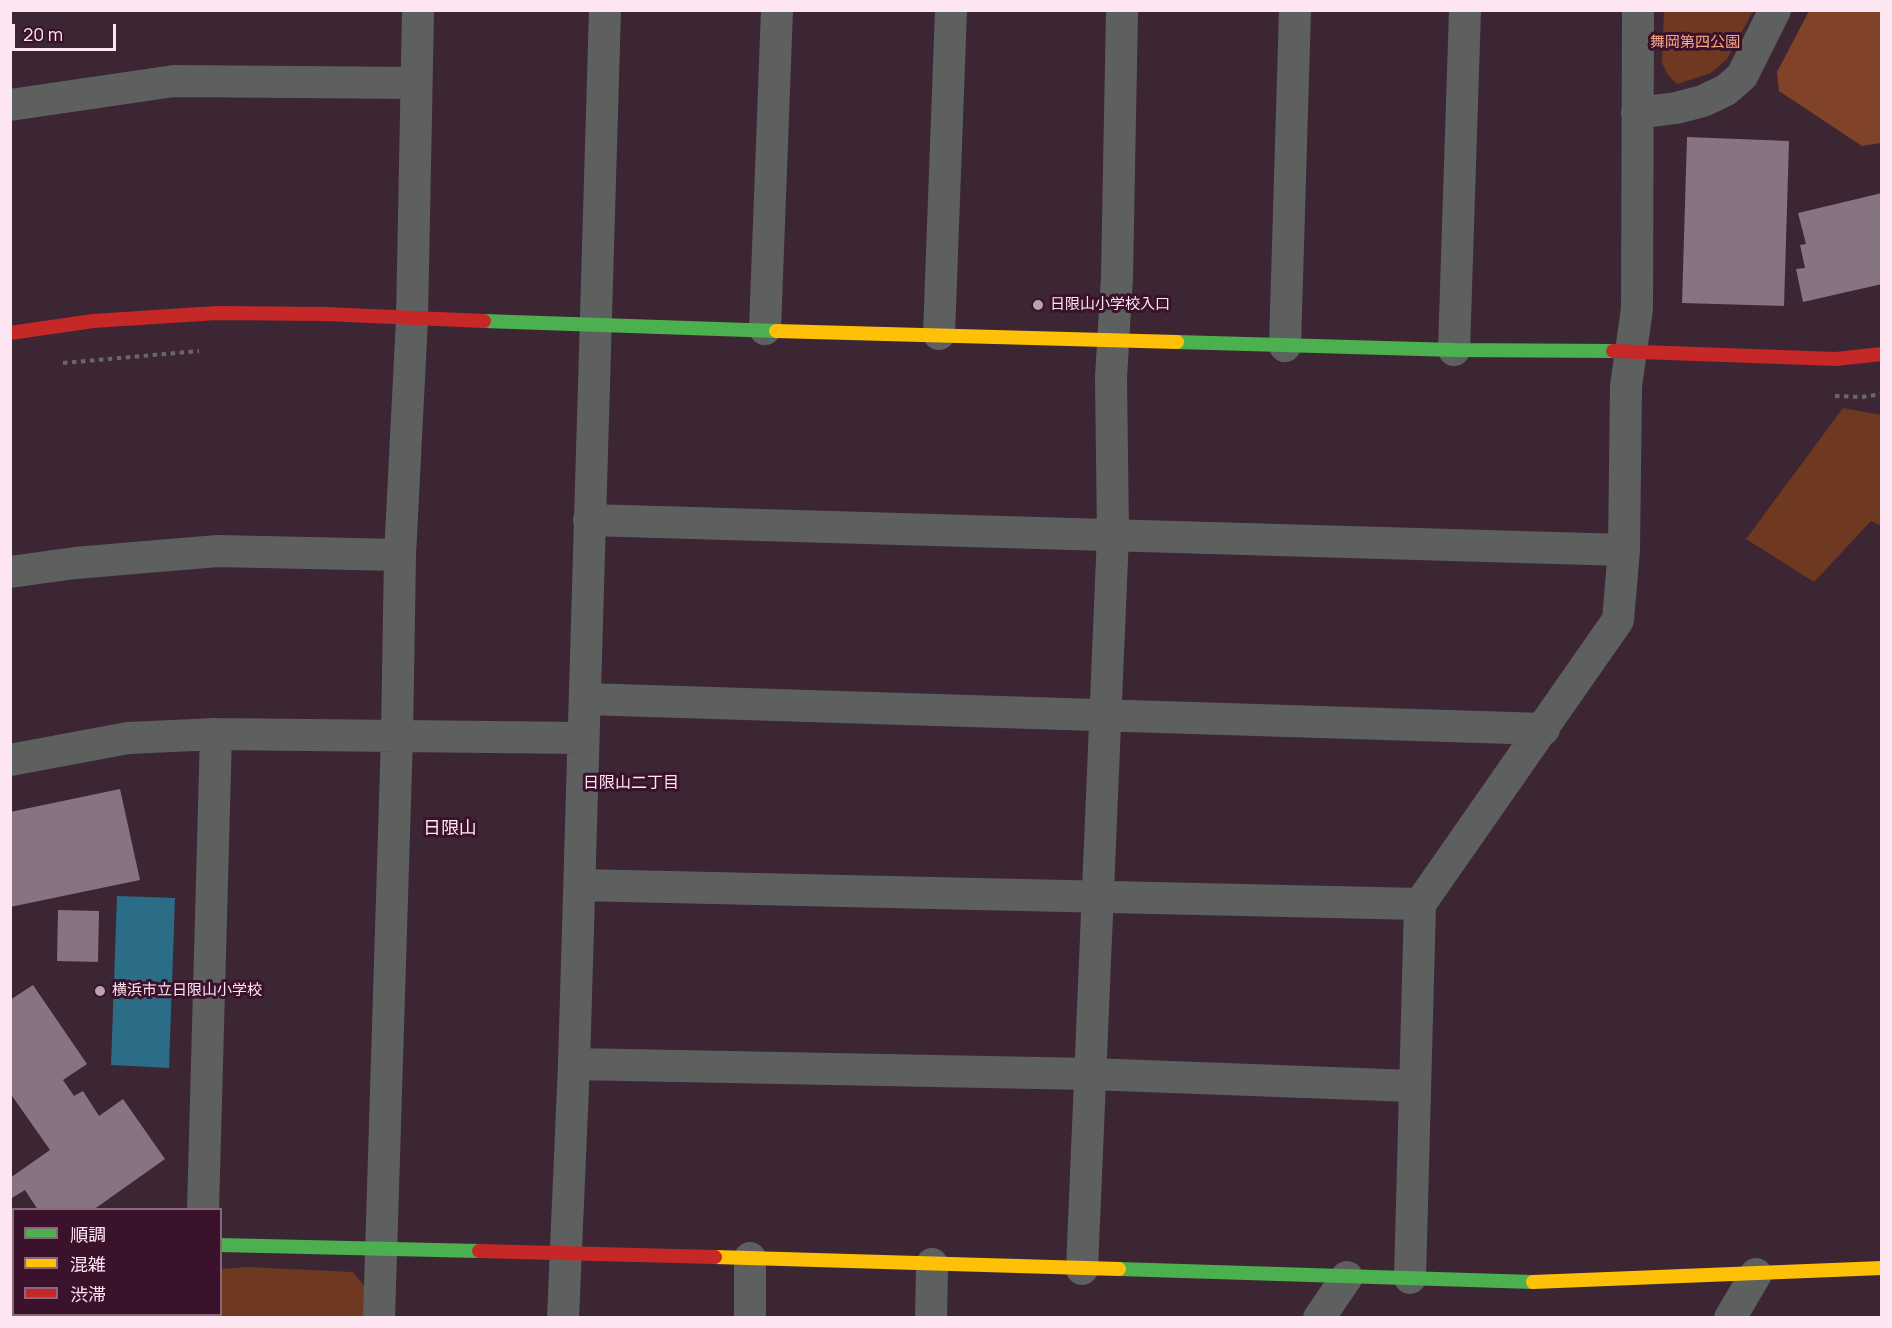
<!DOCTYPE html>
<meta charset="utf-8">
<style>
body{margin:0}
#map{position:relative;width:1892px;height:1328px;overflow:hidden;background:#3c2633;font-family:Manrope,"Noto Sans JP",sans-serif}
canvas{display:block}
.frame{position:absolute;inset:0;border:12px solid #fde6f1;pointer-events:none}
.legend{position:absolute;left:12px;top:1208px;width:210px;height:108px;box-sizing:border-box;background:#3b122b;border:2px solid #89677a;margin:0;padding:8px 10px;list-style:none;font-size:18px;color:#fde6f1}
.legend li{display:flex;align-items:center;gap:12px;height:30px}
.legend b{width:30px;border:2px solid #89677a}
.scale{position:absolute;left:12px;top:24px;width:104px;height:27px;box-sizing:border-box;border:3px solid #fde6f1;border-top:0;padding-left:8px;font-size:18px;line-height:21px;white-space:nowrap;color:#fde6f1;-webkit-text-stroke:4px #3b122b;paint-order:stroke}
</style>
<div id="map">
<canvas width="1892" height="1328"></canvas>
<div class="frame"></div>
<ul class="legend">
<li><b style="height:8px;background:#4caf50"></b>順調</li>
<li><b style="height:8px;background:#ffc107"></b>混雑</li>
<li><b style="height:8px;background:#c62828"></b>渋滞</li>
</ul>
<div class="scale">20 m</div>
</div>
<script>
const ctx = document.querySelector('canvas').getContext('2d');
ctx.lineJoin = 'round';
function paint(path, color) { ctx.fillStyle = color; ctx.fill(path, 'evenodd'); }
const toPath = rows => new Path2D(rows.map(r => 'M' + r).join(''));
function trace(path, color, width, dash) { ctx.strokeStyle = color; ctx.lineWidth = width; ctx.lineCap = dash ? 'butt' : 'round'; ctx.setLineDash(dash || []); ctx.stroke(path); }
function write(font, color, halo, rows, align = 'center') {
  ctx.font = font + ' Manrope,"Noto Sans JP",sans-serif'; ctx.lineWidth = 6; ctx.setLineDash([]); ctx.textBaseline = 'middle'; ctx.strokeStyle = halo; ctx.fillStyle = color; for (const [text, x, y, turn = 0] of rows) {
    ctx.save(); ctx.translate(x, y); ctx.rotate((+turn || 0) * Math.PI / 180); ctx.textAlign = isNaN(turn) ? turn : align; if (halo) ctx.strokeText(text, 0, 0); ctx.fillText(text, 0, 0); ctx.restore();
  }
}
paint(toPath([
 [1664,11,1664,10,1753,11,1727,59,1711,73,1677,84,1668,75,1662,63],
 [1843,408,1881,415,1881,526,1871,521,1814,582,1746,539],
 [247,1267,353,1272,365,1287,364,1317,14,1318,20,1314,220,1314,221,1269]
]), '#6e3920');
paint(toPath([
 [1809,11,1881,11,1881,143,1862,146,1779,91,1777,72]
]), '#814327');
paint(toPath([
 [117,896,175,898,169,1068,111,1065]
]), '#2b6c86');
paint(toPath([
 [1687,137,1789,141,1784,306,1682,303],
 [1882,193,1882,284,1803,302,1796,269,1805,268,1800,245,1806,244,1798,213],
 [120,789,140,880,10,907,10,812],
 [58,910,99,911,98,962,57,961],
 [33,985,87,1064,63,1080,74,1096,83,1091,99,1116,123,1099,165,1159,93,1210,38,1210,25,1190,12,1198,10,1196,10,1178,50,1150,10,1093,10,1000]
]), '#867482');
trace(toPath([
 [63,363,199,351],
 [1835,396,1862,397,1882,394]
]), '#6a6769', 4, [4.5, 4.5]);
trace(toPath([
 [10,105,174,81,416,83],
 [1637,113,1676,108,1703,101,1726,90,1742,76,1775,10],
 [765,329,777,10],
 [939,334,951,10],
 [1285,346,1295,10],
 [1454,350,1465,10],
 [589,520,1624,550],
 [10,572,75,563,218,551,400,555],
 [585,699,1544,729],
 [10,760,128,738,216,734,582,738],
 [580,885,1420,904],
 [574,1064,1090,1074,1413,1086],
 [203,1210,216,734],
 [750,1258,750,1318],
 [1082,1269,1113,535,1111,377,1117,277,1122,10],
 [1410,1278,1420,904,1618,620,1624,550,1626,386,1637,309,1638,10],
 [10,1296,14,1295],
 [379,1318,397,736,400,555,412,320,418,10],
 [563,1318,574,1064,605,10],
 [931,1318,932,1264],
 [1319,1318,1347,1277],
 [1730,1318,1756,1274]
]), '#5e6060', 32);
trace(toPath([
 [484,321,776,331],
 [1177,342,1454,350,1613,351],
 [220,1245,479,1251],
 [1119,1269,1533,1282]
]), '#4caf50', 14);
trace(toPath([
 [776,331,1177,342],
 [715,1257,1119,1269],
 [1533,1282,1882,1268]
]), '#ffc107', 14);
trace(toPath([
 [10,333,93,321,217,313,325,314,484,321],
 [1613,351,1836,359,1882,354],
 [479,1251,715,1257]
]), '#c62828', 14);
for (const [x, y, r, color] of [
 [1038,305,6,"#b9a3ae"],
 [100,991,6,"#b9a3ae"]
]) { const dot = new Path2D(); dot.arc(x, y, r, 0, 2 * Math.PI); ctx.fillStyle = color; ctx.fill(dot); trace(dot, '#3b122b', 2); }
write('15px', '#f9a983', '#3b122b', [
 ["舞岡第四公園",1695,43]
]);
write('15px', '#fde6f1', '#3b122b', [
 ["日限山小学校入口",1050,305],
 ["横浜市立日限山小学校",112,991]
], 'left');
write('16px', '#fde6f1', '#3b122b', [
 ["日限山二丁目",631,784]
]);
write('18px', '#fde6f1', '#3b122b', [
 ["日限山",450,829]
]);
</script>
